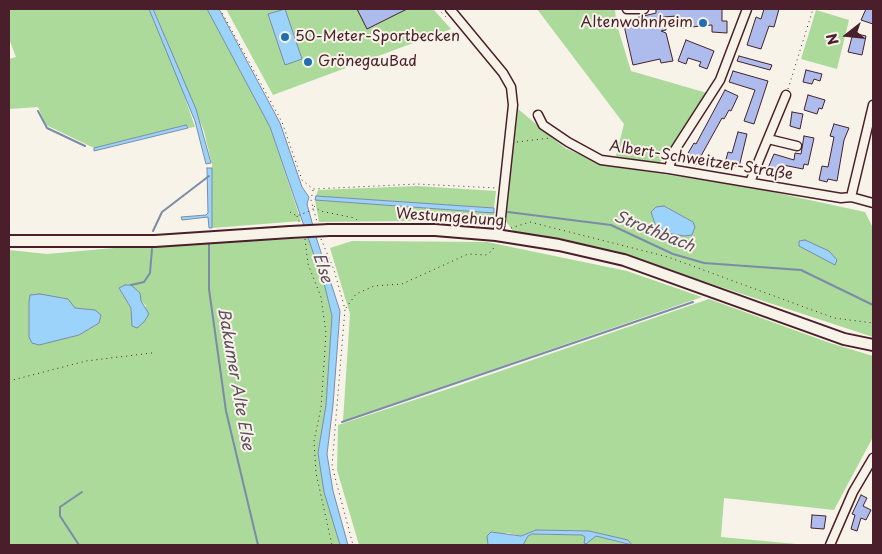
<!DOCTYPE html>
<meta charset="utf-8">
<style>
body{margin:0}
#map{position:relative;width:882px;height:554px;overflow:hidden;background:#f7f3e8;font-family:"Playpen Sans",sans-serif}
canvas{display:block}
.frame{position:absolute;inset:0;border:10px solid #4a1f2b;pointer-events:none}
.north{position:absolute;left:822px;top:10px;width:50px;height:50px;-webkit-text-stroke:4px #f7f3e8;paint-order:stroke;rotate:254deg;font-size:14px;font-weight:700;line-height:20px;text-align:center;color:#4a1f2b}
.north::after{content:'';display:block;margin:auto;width:18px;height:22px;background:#4a1f2b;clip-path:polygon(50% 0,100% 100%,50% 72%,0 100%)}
</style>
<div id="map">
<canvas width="882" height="554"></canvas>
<div class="frame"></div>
<div class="north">N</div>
</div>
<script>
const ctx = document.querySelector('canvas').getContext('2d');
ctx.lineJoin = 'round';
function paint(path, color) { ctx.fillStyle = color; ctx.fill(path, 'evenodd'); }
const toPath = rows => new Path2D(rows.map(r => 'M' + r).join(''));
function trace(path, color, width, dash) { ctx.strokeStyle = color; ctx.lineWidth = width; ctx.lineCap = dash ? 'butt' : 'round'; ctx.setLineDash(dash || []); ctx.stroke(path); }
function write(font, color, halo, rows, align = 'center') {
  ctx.font = font + ' "Playpen Sans",sans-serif'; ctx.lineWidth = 4; ctx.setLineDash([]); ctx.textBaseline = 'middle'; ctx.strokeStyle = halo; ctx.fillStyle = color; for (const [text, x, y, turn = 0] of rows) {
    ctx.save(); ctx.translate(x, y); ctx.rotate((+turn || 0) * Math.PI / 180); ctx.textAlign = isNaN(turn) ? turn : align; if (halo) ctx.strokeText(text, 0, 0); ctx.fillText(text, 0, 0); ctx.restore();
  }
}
paint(toPath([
 [9,9,149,9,172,60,195,127,188,128,186,125,94,148,46,125,38,107,9,109,9,59,16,57,9,39],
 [153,9,207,9,270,127,301,221,212,228,212,165,204,131],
 [226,9,433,9,451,29,273,95],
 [537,9,615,9,616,22,631,71,707,93,659,164,616,156,624,124],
 [816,10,849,20,837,69,801,59],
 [518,109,565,148,603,165,749,187,865,212,873,228,873,337,605,249,513,231,505,220],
 [664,206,693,222,684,236,667,233],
 [417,186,496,191,494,208,316,196,318,190],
 [315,200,494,213,493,221,489,223,413,221,319,222],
 [309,238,325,287,332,316,326,406,318,453,324,492,340,545,9,545,9,250,47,254,137,246],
 [125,285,146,306,133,326,131,308,119,288],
 [74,308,95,310,99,323,79,335],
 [352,241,487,242,627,271,702,297,343,421,350,314,330,248],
 [709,299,830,343,873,356,873,437,834,510,724,498,721,537,807,545,630,545,632,545,589,531,536,530,521,536,508,533,487,536,488,545,359,545,337,470,338,425,460,385],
 [532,534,582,535,591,538,596,536,630,545,523,545,528,536]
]), '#abda9a');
const water = toPath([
 [149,9,153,9,196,109,211,163,206,164,195,121,149,9],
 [207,9,219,9,280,123,302,187,309,197,307,204,316,237,340,311,333,405,327,454,333,491,348,545,340,545,324,492,318,453,326,405,332,316,325,287,270,127,207,9],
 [285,9,302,59,285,65,268,14,285,9],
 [186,125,188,128,94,151,94,148,186,125],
 [207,168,212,168,212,228,209,228,208,217,182,220,181,217,206,215,208,213,207,168],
 [316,196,494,208,494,213,315,200,316,196],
 [664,206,693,222,695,227,692,235,684,236,667,233,655,224,651,212,656,207,664,206],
 [805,240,829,251,837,260,835,265,799,246,799,241,805,240],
 [125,285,131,285,140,293,141,301,149,314,144,322,137,328,132,326,131,308,119,288,125,285],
 [40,294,68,299,75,308,95,310,101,315,99,323,79,335,39,345,32,343,29,337,29,302,30,295,40,294],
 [536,530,589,531,628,540,632,545,596,536,586,544,584,543,585,537,582,535,532,534,528,536,523,545,488,545,487,536,491,532,521,536,536,530]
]);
paint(water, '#9cd3fb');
trace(water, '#7b8ba8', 1);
trace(toPath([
 [38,111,47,128,85,146],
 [508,212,611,225,673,254,704,263,801,270,873,305],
 [153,231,162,212,209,176],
 [209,244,209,289,226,411,258,545],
 [131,285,144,282,150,273,152,249],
 [342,422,693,302],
 [79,545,60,516,60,507,82,492]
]), '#7b8ba8', 2);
const building = toPath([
 [357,9,407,9,367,29,357,9],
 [656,9,722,9,722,21,727,21,727,33,712,32,712,25,681,28,677,16,663,17,666,30,661,31,666,33,673,61,661,63,660,59,633,65,623,21,656,13,656,9],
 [764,9,779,9,774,27,769,26,761,49,747,45,756,17,761,19,764,9],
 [866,9,873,9,873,24,861,20,866,9],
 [853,33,866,36,862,55,848,52,853,33],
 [686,40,714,51,707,69,699,66,701,62,688,58,686,64,678,61,686,40],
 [739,56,772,65,770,70,737,61,739,56],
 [806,70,822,74,820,81,814,79,812,84,803,82,806,70],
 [733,71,768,81,754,124,744,121,755,90,729,82,733,71],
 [725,90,738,96,731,111,729,110,724,119,722,118,696,165,684,160,694,143,696,144,725,90],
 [808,95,825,100,822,109,819,108,817,114,804,110,808,95],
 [792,112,803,114,800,129,790,126,792,112],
 [834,124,849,128,844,140,837,181,828,179,827,182,819,180,822,166,828,167,834,137,830,136,834,124],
 [738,132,747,134,739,167,725,163,728,152,732,153,738,132],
 [804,136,814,138,808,165,804,164,803,169,783,165,781,172,768,168,774,154,794,160,795,153,801,154,804,136],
 [861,495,867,498,863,506,871,510,866,520,861,518,857,531,851,529,855,515,852,514,861,495],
 [812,515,826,516,824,529,811,528,812,515]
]);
paint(building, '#adbcec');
trace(building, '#4a1f2b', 1);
const minor = toPath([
 [450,9,503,73,511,87,513,105,500,226,496,235],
 [627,9,644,9],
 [538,115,543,125,568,142,601,160,669,169,841,198,851,197,873,203],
 [768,139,797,146],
 [669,169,673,153,720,80,747,9],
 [750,182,786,95],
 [851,197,873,105],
 [830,545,853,492,873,458]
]);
const major = toPath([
 [329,230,435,230,496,235,559,245,624,260,844,339,873,345],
 [9,241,155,241,290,232]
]);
trace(minor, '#4a1f2b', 11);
trace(major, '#4a1f2b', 14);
trace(toPath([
 [220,9,282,122,302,180,313,189,417,184,497,188],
 [438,9,447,18],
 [9,28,10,32],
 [788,89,813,9],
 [517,142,550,138],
 [313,190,311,200,317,222],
 [314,206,320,211,355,218,359,222],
 [290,212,297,216,312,210,314,207],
 [297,216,300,224],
 [511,228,530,222,668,257,834,318,873,323],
 [305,239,308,264,321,297,326,333,321,408,314,441,316,473,332,545],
 [321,239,334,270,345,309,332,466,353,545],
 [346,308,356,294,374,286,402,284,468,254,486,255,493,250,494,244],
 [9,381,86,361,152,353]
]), '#4a1f2b', 1, [1, 4]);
trace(minor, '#f7f3e8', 8);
trace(major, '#f7f3e8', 10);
const majorBridge = toPath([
 [290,232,329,230]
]);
trace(majorBridge, '#4a1f2b', 14, []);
trace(majorBridge, '#f7f3e8', 10);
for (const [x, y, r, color] of [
 [703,23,5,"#1f6fb2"],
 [285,37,5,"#1f6fb2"],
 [308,62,5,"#1f6fb2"]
]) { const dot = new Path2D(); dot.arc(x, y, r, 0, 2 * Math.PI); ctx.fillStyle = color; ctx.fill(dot); trace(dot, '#f7f3e8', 2); }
write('15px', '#4a1f2b', '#f7f3e8', [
 ["Altenwohnheim",693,23,"right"],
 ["50-Meter-Sportbecken",295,37],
 ["GrönegauBad",318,62]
], 'left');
write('15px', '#4a1f2b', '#f7f3e8', [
 ["Albert-Schweitzer-Straße",701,161,9],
 ["Westumgehung",450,218,4]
]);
write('italic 16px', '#5e4c5f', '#f7f3e8', [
 ["Strothbach",654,232,22],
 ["Else",322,268,72],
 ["Bakumer Alte Else",235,379,80]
]);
</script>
